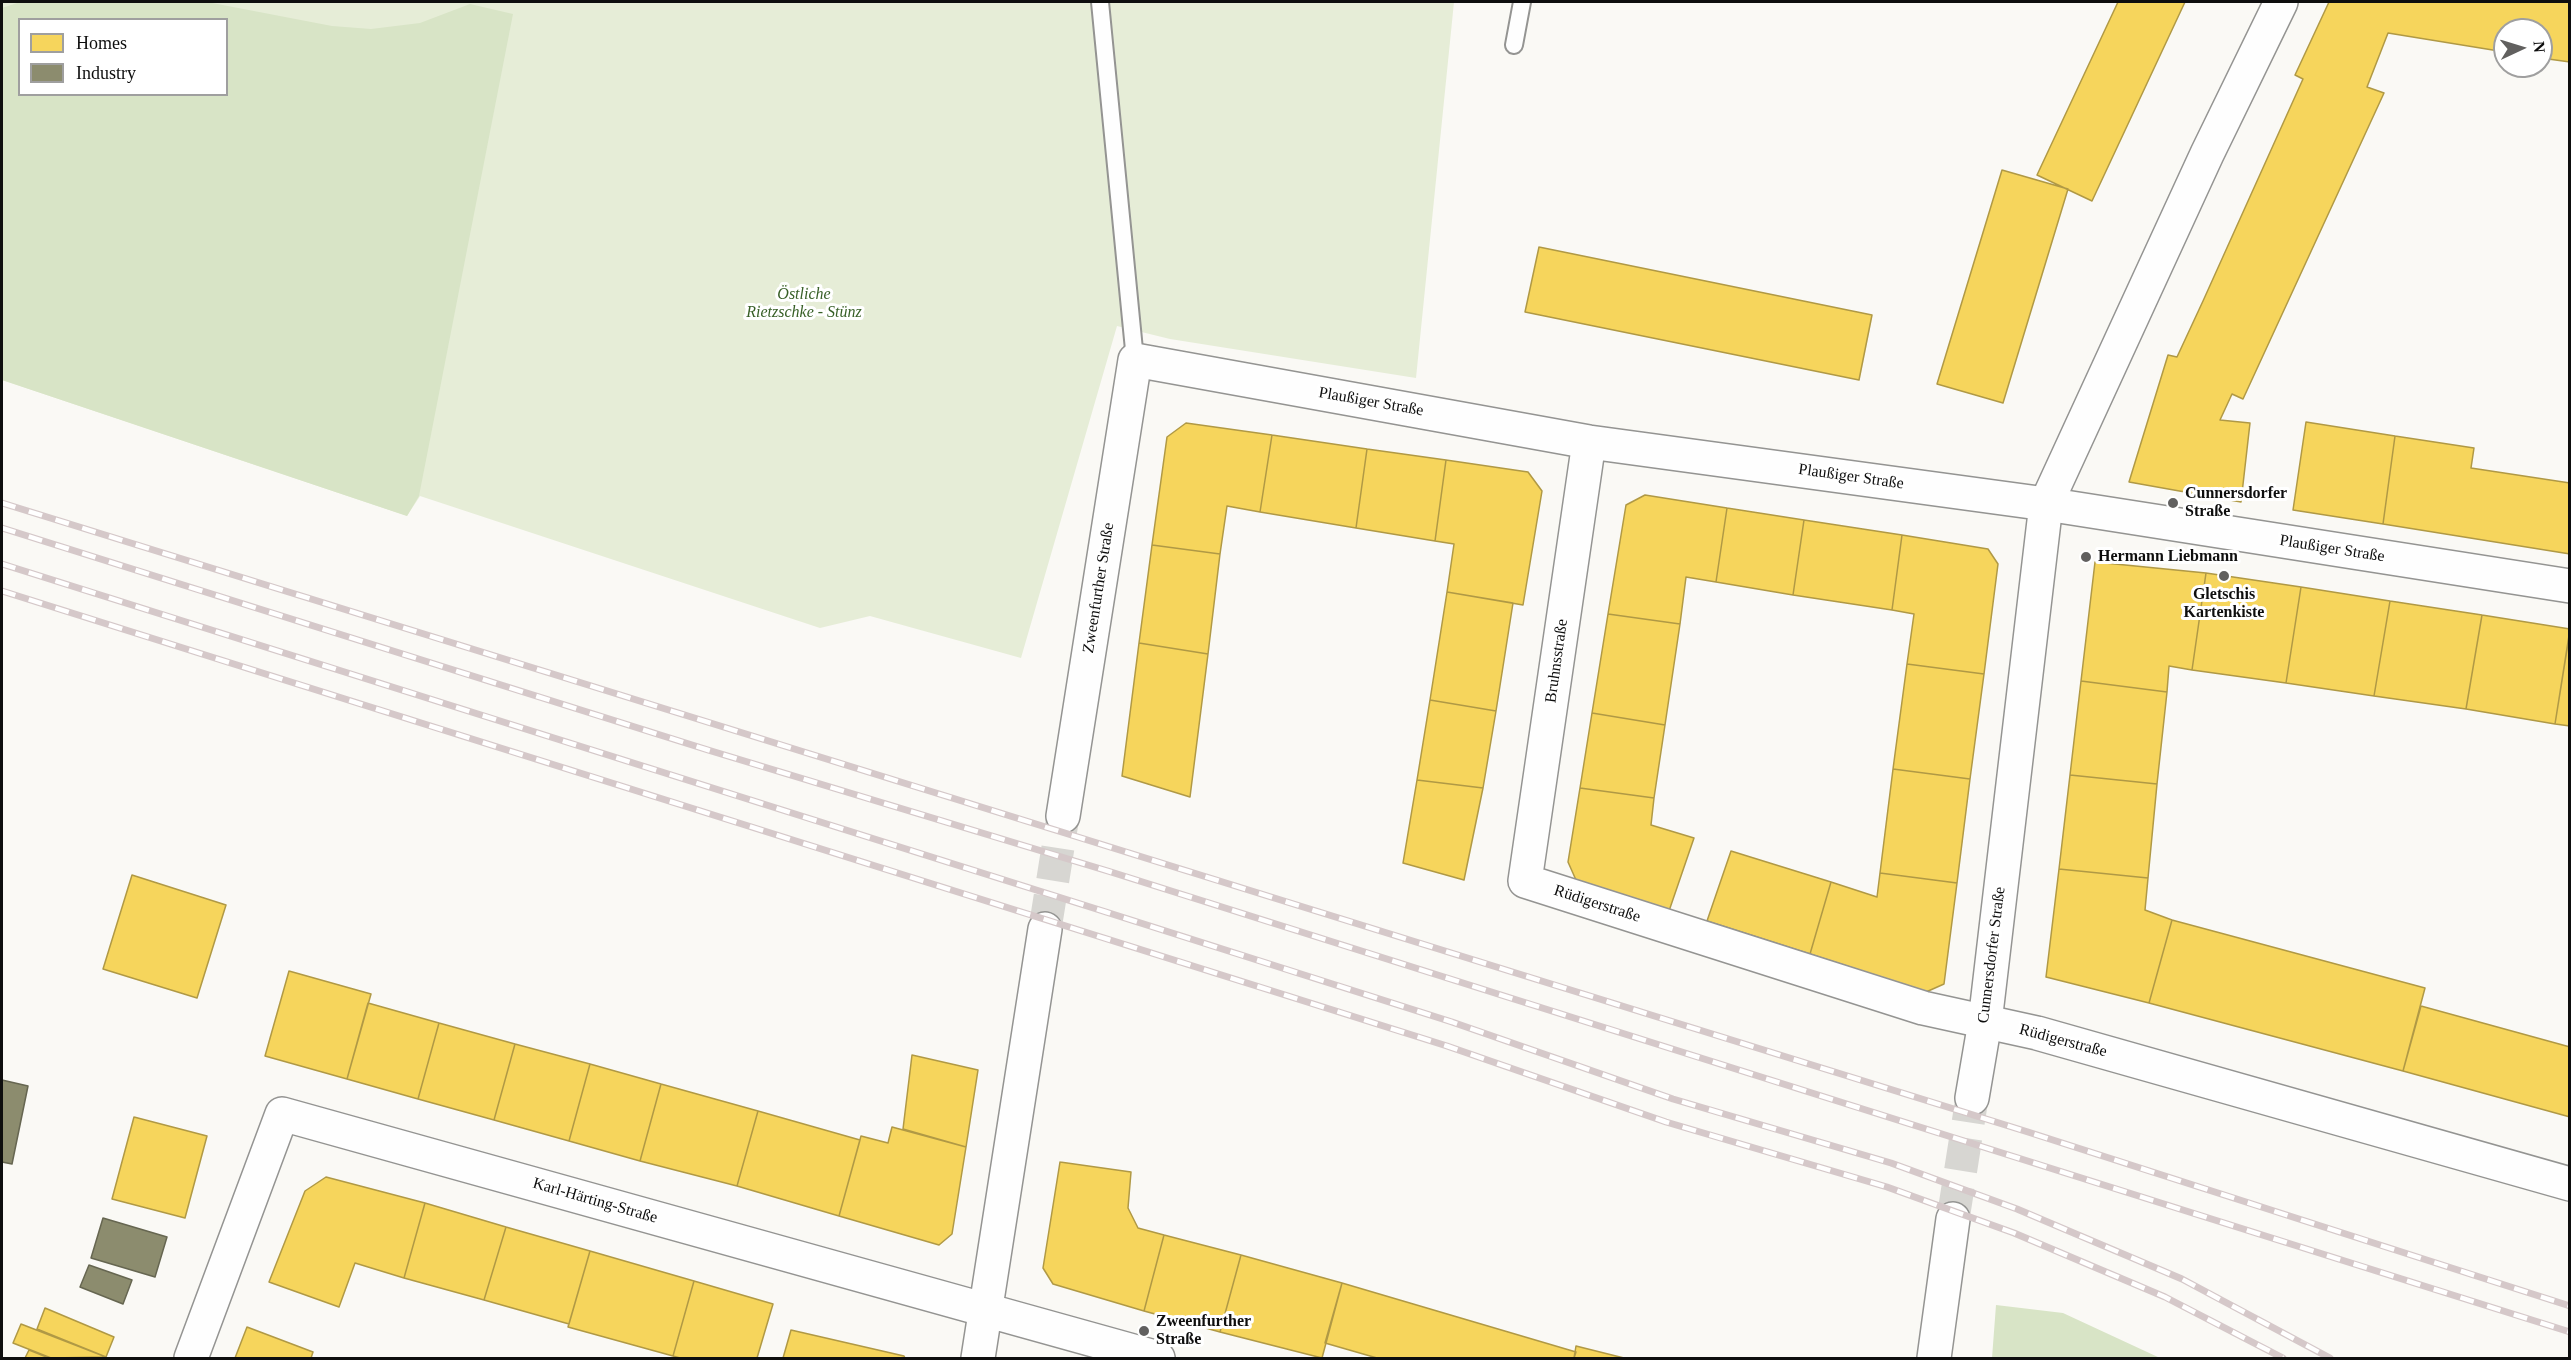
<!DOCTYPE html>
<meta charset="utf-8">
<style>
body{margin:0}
#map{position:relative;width:2571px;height:1360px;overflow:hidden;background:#faf9f5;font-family:"Times New Roman",serif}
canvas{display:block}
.frame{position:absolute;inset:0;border:3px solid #0e0e0e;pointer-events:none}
.legend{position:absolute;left:18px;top:18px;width:210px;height:78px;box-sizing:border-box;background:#fff;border:2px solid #9f9f9f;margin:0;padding:8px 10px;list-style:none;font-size:18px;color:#0e0e0e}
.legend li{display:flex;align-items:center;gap:12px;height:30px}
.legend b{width:30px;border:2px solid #9f9f9f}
.north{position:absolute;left:2493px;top:18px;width:60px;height:60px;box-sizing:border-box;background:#fff;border:2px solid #9f9f9f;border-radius:50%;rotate:86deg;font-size:16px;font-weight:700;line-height:24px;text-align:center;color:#0e0e0e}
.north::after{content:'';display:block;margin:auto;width:21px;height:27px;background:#61605f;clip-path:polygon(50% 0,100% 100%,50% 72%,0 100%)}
</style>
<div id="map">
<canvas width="2571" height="1360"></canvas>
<div class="frame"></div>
<ul class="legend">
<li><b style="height:16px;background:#f6d55c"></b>Homes</li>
<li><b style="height:16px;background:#8c8c6e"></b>Industry</li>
</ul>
<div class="north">N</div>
</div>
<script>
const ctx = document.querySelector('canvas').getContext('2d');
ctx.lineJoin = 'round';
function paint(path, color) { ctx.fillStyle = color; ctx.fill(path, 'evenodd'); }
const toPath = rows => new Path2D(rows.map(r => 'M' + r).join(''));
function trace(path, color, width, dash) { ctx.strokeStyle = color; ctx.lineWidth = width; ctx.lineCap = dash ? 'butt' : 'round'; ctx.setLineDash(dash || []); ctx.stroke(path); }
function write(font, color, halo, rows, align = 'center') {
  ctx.font = font + ' "Times New Roman",serif'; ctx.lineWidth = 6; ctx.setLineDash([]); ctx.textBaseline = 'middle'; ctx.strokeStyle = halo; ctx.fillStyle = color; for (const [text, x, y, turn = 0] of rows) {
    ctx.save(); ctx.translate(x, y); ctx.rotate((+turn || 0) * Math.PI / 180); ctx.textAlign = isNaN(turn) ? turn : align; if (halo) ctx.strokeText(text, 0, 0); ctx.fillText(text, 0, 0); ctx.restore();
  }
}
paint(toPath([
 [2,2,1454,2,1416,378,1170,339,1117,326,1021,658,870,616,820,628,420,496,407,516,2,380],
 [20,20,226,20,226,94,20,94]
]), '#e6edd7');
paint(toPath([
 [20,2,207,2,332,26,371,29,420,23,470,4,513,14,419,496,407,516,2,380,2,8],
 [20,20,226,20,226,94,20,94],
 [1996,1305,2063,1313,2160,1358,1992,1358]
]), '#d8e4c6');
const homes = toPath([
 [2118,2,2185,2,2092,201,2037,175,2118,2],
 [2329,2,2570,2,2570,62,2541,58,2541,30,2505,30,2505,52,2388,33,2367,87,2384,93,2243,399,2232,394,2220,420,2250,423,2241,502,2129,482,2168,355,2177,357,2203,301,2303,79,2295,75,2329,2],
 [2002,170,2068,189,2003,403,1937,384,2002,170],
 [1539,247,1872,315,1859,380,1525,312,1539,247],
 [2306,422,2395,436,2383,524,2293,510,2306,422],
 [1186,423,1272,435,1260,512,1227,506,1220,554,1152,545,1167,437,1186,423],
 [1272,435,1367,449,1356,528,1260,512,1272,435],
 [2395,436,2474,448,2471,468,2570,483,2570,554,2383,524,2395,436],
 [1367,449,1446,460,1435,541,1356,528,1367,449],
 [1446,460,1528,472,1542,491,1523,605,1447,592,1454,544,1435,541,1446,460],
 [1645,495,1727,508,1716,582,1686,577,1680,624,1608,614,1626,505,1645,495],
 [1727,508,1804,520,1793,595,1716,582,1727,508],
 [1804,520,1902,535,1892,610,1793,595,1804,520],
 [1902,535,1988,549,1998,564,1984,674,1907,664,1914,614,1892,610,1902,535],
 [1152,545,1220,554,1208,654,1139,643,1152,545],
 [2095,562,2206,573,2192,670,2169,666,2167,692,2081,681,2095,562],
 [2206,573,2301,587,2286,683,2192,670,2206,573],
 [2301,587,2390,601,2374,696,2286,683,2301,587],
 [1447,592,1513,603,1496,711,1430,700,1447,592],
 [2390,601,2482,615,2466,709,2374,696,2390,601],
 [1608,614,1680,624,1665,725,1592,713,1608,614],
 [2482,615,2570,629,2555,724,2466,709,2482,615],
 [2570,631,2570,726,2555,724,2570,631],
 [1139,643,1208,654,1190,797,1122,776,1139,643],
 [1907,664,1984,674,1970,779,1893,769,1907,664],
 [2081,681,2167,692,2157,784,2070,775,2081,681],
 [1430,700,1496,711,1483,788,1417,780,1430,700],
 [1592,713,1665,725,1654,798,1580,788,1592,713],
 [1893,769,1970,779,1957,883,1880,873,1893,769],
 [2070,775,2157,784,2148,878,2059,869,2070,775],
 [1417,780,1483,788,1464,880,1403,863,1417,780],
 [1580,788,1654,798,1651,825,1694,838,1669,911,1576,880,1568,862,1580,788],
 [1731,851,1831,882,1810,954,1707,921,1731,851],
 [2059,869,2148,878,2145,910,2172,920,2149,1003,2046,977,2059,869],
 [1880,873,1957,883,1944,984,1926,992,1810,954,1831,882,1877,897,1880,873],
 [132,875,226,905,197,998,103,969,132,875],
 [2172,920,2425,988,2403,1071,2149,1003,2172,920],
 [289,971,371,994,347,1079,265,1056,289,971],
 [368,1003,439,1023,418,1099,347,1079,368,1003],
 [2421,1006,2570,1047,2570,1117,2403,1071,2421,1006],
 [439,1023,515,1044,494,1120,418,1099,439,1023],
 [515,1044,590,1064,569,1141,494,1120,515,1044],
 [912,1055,978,1070,966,1147,903,1129,912,1055],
 [590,1064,661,1084,640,1161,569,1141,590,1064],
 [661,1084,758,1111,737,1186,640,1161,661,1084],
 [758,1111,860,1140,839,1216,737,1186,758,1111],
 [134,1117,207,1136,185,1218,112,1199,134,1117],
 [892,1127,966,1147,952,1234,939,1245,839,1216,861,1136,888,1143,892,1127],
 [1060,1162,1131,1172,1128,1208,1138,1228,1164,1235,1144,1311,1053,1284,1043,1268,1060,1162],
 [326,1177,425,1203,404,1278,355,1263,339,1307,269,1282,305,1191,326,1177],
 [425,1203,506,1227,484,1300,404,1278,425,1203],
 [506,1227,590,1251,569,1324,484,1300,506,1227],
 [1164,1235,1241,1255,1220,1332,1144,1311,1164,1235],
 [590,1251,694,1281,673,1356,568,1327,590,1251],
 [1241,1255,1342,1283,1322,1358,1220,1332,1241,1255],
 [694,1281,773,1304,757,1358,680,1358,673,1356,694,1281],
 [1342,1283,1576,1352,1574,1358,1377,1358,1325,1343,1342,1283],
 [45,1308,114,1337,106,1357,37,1329,45,1308],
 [21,1324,106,1357,51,1358,13,1343,21,1324],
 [247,1327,313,1352,311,1358,235,1358,247,1327],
 [791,1330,904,1356,905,1358,783,1358,791,1330],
 [1576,1346,1624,1358,1574,1358,1576,1346],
 [29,1350,49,1358,25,1358,29,1350]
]);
paint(homes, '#f6d55c');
trace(homes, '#b09945', 1.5);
const industry = toPath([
 [2,1080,28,1086,12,1164,2,1162,2,1080],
 [103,1218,167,1237,155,1277,91,1258,103,1218],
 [89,1265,132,1280,123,1304,80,1287,89,1265]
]);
paint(industry, '#8c8c6e');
trace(industry, '#666651', 1.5);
trace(toPath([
 [1045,929,1063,816]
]), '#d7d6d2', 33, [33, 16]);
trace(toPath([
 [1953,1219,1972,1098]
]), '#d7d6d2', 33, [33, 16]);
const service = toPath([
 [1100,2,1135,360],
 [1514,45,1522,2]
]);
const minor = toPath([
 [1589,442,1525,881,1923,1008,2037,1033,2570,1184],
 [1063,816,1135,360,1589,442,2046,504,2570,586],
 [191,1358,282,1114,1158,1358],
 [978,1358,1045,929]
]);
const tertiary = toPath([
 [1972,1098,1985,1022,2046,504,2207,154,2281,2],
 [1934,1358,1953,1219]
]);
trace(service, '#949492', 20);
trace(minor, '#949492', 36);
trace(tertiary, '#949492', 36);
trace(service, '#fefefe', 16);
trace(minor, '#fefefe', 33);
trace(tertiary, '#fefefe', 33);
const rail = toPath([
 [2,503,2028,1132,2570,1306],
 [2,528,708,750,1111,872,2570,1332],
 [2,564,1106,912,1452,1022,1673,1099,1891,1163,2017,1209,2182,1279,2330,1358],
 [2,591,1447,1046,1666,1122,1887,1187,2014,1233,2165,1297,2283,1358]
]);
trace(rail, '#d5c8c9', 7);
trace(rail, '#fff', 4.5, [14]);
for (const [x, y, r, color] of [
 [2173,503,6,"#61605f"],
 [2086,557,6,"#61605f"],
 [2224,576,6,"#61605f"],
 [1144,1331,6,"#61605f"]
]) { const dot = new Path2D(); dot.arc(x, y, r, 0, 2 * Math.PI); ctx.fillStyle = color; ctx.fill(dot); trace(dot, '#fff', 2); }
write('italic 16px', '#375f26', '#fff', [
 ["Östliche",804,295],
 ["Rietzschke - Stünz",804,313]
]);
write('16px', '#0e0e0e', '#fff', [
 ["Plaußiger Straße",1371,402,10],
 ["Plaußiger Straße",1851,477,8],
 ["Plaußiger Straße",2332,549,9],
 ["Zweenfurther Straße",1099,588,-81],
 ["Bruhnsstraße",1557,661,-82],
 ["Rüdigerstraße",1597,904,18],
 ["Cunnersdorfer Straße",1992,955,-83],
 ["Rüdigerstraße",2063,1041,15],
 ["Karl-Härting-Straße",595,1201,16]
]);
write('bold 16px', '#0e0e0e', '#fff', [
 ["Cunnersdorfer",2185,494],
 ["Straße",2185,512],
 ["Hermann Liebmann",2098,557],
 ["Gletschis",2224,595,"center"],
 ["Kartenkiste",2224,613,"center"],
 ["Zweenfurther",1156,1322],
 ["Straße",1156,1340]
], 'left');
</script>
